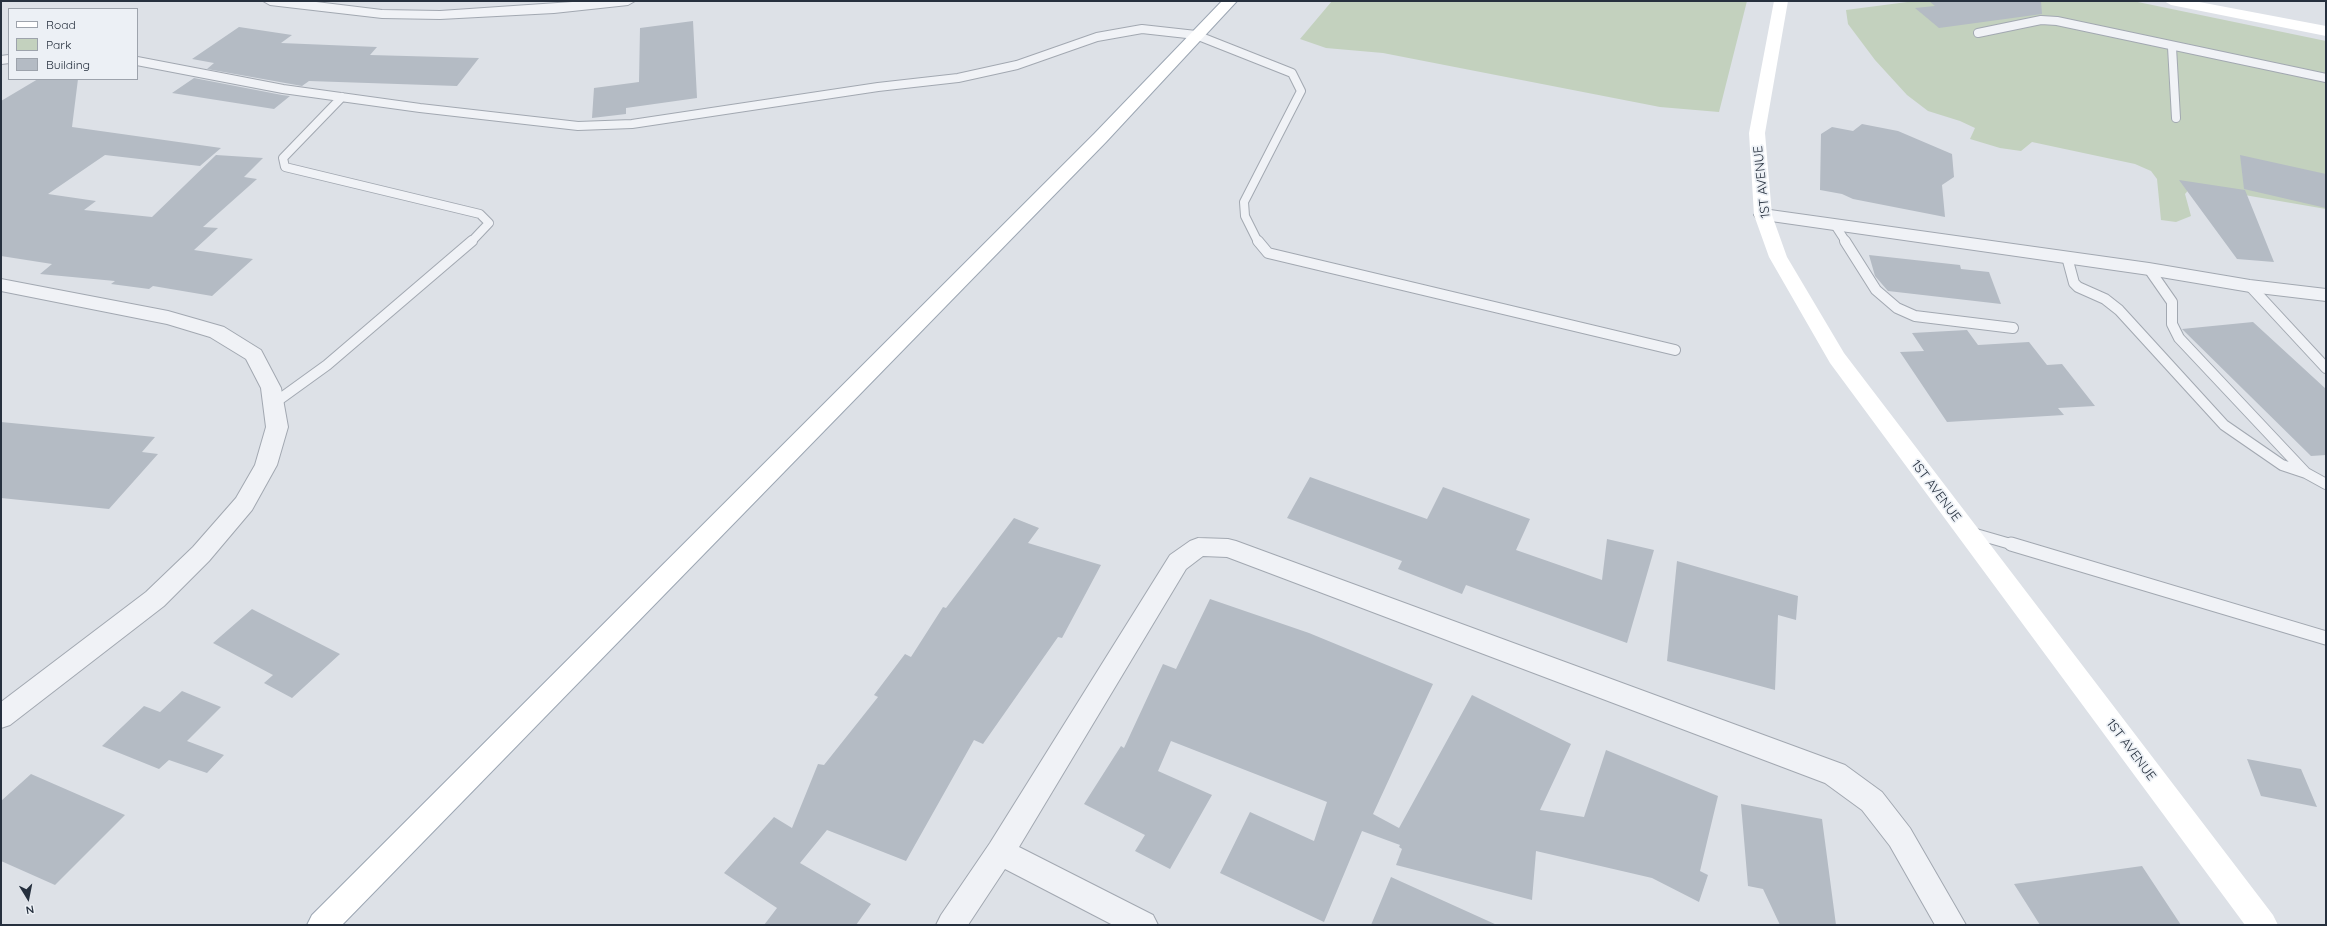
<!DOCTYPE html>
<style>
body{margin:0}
#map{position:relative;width:2327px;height:926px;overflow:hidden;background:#dde1e7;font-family:Quicksand,sans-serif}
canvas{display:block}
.frame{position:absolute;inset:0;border:2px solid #26303e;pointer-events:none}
.legend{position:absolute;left:8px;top:8px;width:130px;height:72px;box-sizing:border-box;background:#ecf0f5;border:1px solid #9da3ac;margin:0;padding:5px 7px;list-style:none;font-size:12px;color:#26303e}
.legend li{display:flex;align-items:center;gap:8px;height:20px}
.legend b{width:20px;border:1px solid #9da3ac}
.north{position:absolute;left:8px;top:878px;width:40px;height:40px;-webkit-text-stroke:3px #ecf0f5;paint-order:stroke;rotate:170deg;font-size:11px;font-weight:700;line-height:16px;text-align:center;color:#26303e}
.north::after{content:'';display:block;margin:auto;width:14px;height:18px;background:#26303e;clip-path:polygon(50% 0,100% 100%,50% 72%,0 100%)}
</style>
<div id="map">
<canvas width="2327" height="926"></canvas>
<div class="frame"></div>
<ul class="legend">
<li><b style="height:5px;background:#fff"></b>Road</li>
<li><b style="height:11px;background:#c3d1be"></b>Park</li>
<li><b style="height:11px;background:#b4bbc4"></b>Building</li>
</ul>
<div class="north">N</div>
</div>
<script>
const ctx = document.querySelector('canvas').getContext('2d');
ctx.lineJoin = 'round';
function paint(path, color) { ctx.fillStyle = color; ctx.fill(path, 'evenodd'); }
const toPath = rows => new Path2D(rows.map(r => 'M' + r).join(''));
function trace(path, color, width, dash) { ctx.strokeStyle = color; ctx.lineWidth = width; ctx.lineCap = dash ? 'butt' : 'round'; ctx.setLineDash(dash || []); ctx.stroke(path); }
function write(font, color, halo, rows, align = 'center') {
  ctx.font = font + ' Quicksand,sans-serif'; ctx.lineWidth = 3.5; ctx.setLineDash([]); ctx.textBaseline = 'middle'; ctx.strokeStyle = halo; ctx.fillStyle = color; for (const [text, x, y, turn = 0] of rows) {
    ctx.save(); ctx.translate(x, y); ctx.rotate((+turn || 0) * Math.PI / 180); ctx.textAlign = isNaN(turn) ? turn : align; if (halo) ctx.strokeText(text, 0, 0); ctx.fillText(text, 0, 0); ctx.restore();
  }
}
paint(toPath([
 [1332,1,1747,1,1719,112,1660,107,1383,53,1326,48,1300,39],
 [1915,1,2133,1,2326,41,2326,209,2192,186,2185,194,2191,216,2176,222,2161,220,2157,179,2151,171,2135,164,2032,142,2021,151,2000,148,1970,139,1975,128,1960,121,1928,111,1907,95,1875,60,1848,24,1846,10]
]), '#c3d1be');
paint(toPath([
 [1929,1,2041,1,2042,14,1939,28,1915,8,1935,6],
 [693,21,697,98,626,108,626,114,592,118,594,88,639,82,640,28],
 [239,27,292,35,281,43,377,47,370,55,479,58,457,86,309,81,302,86,207,69,214,63,192,59],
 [194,78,282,95,290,96,274,109,172,93],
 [38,79,78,79,72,127,221,148,200,166,105,155,48,194,96,201,84,210,152,217,216,155,263,158,244,177,257,179,203,227,218,228,194,250,253,259,212,296,153,286,149,289,111,284,115,281,40,274,52,264,1,256,1,101],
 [1862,124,1898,131,1952,154,1954,177,1942,185,1945,217,1853,199,1842,194,1820,190,1821,134,1832,127,1853,131],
 [2240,155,2326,174,2326,208,2244,189],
 [2179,180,2245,190,2274,262,2237,259],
 [1869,255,1960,265,1961,269,1989,272,2001,304,1888,291,1875,276],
 [2253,322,2326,389,2326,455,2311,456,2182,329],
 [1967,330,1978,345,2029,342,2047,365,2062,364,2095,406,2058,408,2064,415,1947,422,1900,352,1924,351,1912,333],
 [1,422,155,437,142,452,158,454,109,509,1,498],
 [1310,477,1427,519,1443,487,1530,519,1516,550,1602,580,1607,539,1654,550,1627,643,1466,585,1462,594,1398,569,1402,561,1287,518],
 [1014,518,1039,528,1028,543,1101,565,1062,638,1058,637,983,744,974,740,906,861,827,830,800,863,871,904,856,925,764,925,777,908,724,873,774,817,792,828,818,764,824,765,878,697,874,695,905,654,911,657,943,607,946,608],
 [1677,561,1798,596,1796,620,1778,615,1775,690,1667,661],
 [1210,599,1309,633,1433,684,1373,814,1399,828,1472,695,1571,744,1540,810,1584,817,1606,750,1718,796,1700,871,1708,875,1699,902,1652,878,1536,851,1532,900,1396,865,1402,849,1399,847,1400,845,1362,831,1324,922,1220,873,1250,812,1314,841,1327,802,1171,741,1158,771,1212,795,1170,869,1135,851,1145,835,1084,804,1121,746,1124,748,1163,664,1176,669],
 [252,609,340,654,292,698,264,683,273,675,213,643],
 [182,691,221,707,187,741,224,755,207,773,169,760,159,769,102,746,144,706,160,712],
 [2247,759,2301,769,2317,807,2261,796],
 [31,774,125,815,55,885,1,861,1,801],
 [1741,804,1822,819,1836,925,1780,925,1763,889,1748,886],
 [2142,866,2181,925,2040,925,2014,884],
 [1391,877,1497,925,1371,925]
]), '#b4bbc4');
const laneFar2 = toPath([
 [1978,33,2041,20,2057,21,2326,78],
 [2172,47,2176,118],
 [1,60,9,59],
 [137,61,283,89,420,108,578,126,632,124,878,87,958,78,1017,65,1097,37,1142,29,1196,35,1292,73,1301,91,1244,202,1245,216,1258,242],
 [342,97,283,158,285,167,480,214,489,223,471,242],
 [1835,225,1846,242]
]);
const laneFar1 = toPath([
 [1258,241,1268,253,1675,350],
 [1845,241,1876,290,1897,308,1915,316,2013,328],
 [2067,257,2074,283,2078,287,2105,299,2119,310,2224,425,2282,465,2306,473],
 [2149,269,2172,302,2172,324,2179,338,2306,473,2326,484],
 [2250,286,2326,368],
 [273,404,327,365,472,241],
 [1969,532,2014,545]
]);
const lane = toPath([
 [2011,544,2326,638]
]);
const street = toPath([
 [263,1,308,1,382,10,440,11,587,1,635,1,628,5,554,13,440,19,382,18,270,5,263,1],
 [1763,209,2149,263,2250,280,2326,289,2326,301,2250,292,2149,275,1757,219,1754,215,1757,211,1763,209],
 [1,279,168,311,224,327,261,350,281,388,288,427,277,465,252,510,209,561,164,606,10,725,1,728,1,702,146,592,193,547,236,498,255,465,266,427,261,388,246,359,210,337,167,324,1,291,1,279],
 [1198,538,1228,539,1236,541,1845,765,1882,792,1910,828,1966,925,1935,925,1890,846,1862,810,1825,783,1227,557,1203,556,1186,569,1019,847,1153,915,1158,925,1113,925,1005,869,968,925,936,925,941,915,990,843,1170,555,1190,541,1198,538]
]);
const primary = toPath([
 [1222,1,1237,1,1106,142,342,925,307,925,312,915,1094,134,1222,1]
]);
trace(laneFar2, '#a2a8b1', 10);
trace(laneFar1, '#a2a8b1', 12);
trace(lane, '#a2a8b1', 15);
trace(street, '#a2a8b1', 2);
trace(primary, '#9ca6b3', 2);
trace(laneFar2, '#f0f2f6', 8);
trace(laneFar1, '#f0f2f6', 10);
trace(lane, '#f0f2f6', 13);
paint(street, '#f0f2f6');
paint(toPath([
 [1774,1,1788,1,1765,133,1772,215,1787,257,1844,353,2273,915,2278,925,2245,925,1830,363,1769,257,1754,215,1749,133,1774,1],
 [2164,1,2194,1,2326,26,2326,36,2171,5,2164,1]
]), '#fff');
paint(primary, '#fff');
write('13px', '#26303e', '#ecf0f5', [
 ["1ST AVENUE",1762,182,-96],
 ["1ST AVENUE",1936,491,53],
 ["1ST AVENUE",2131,750,53]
]);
</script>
